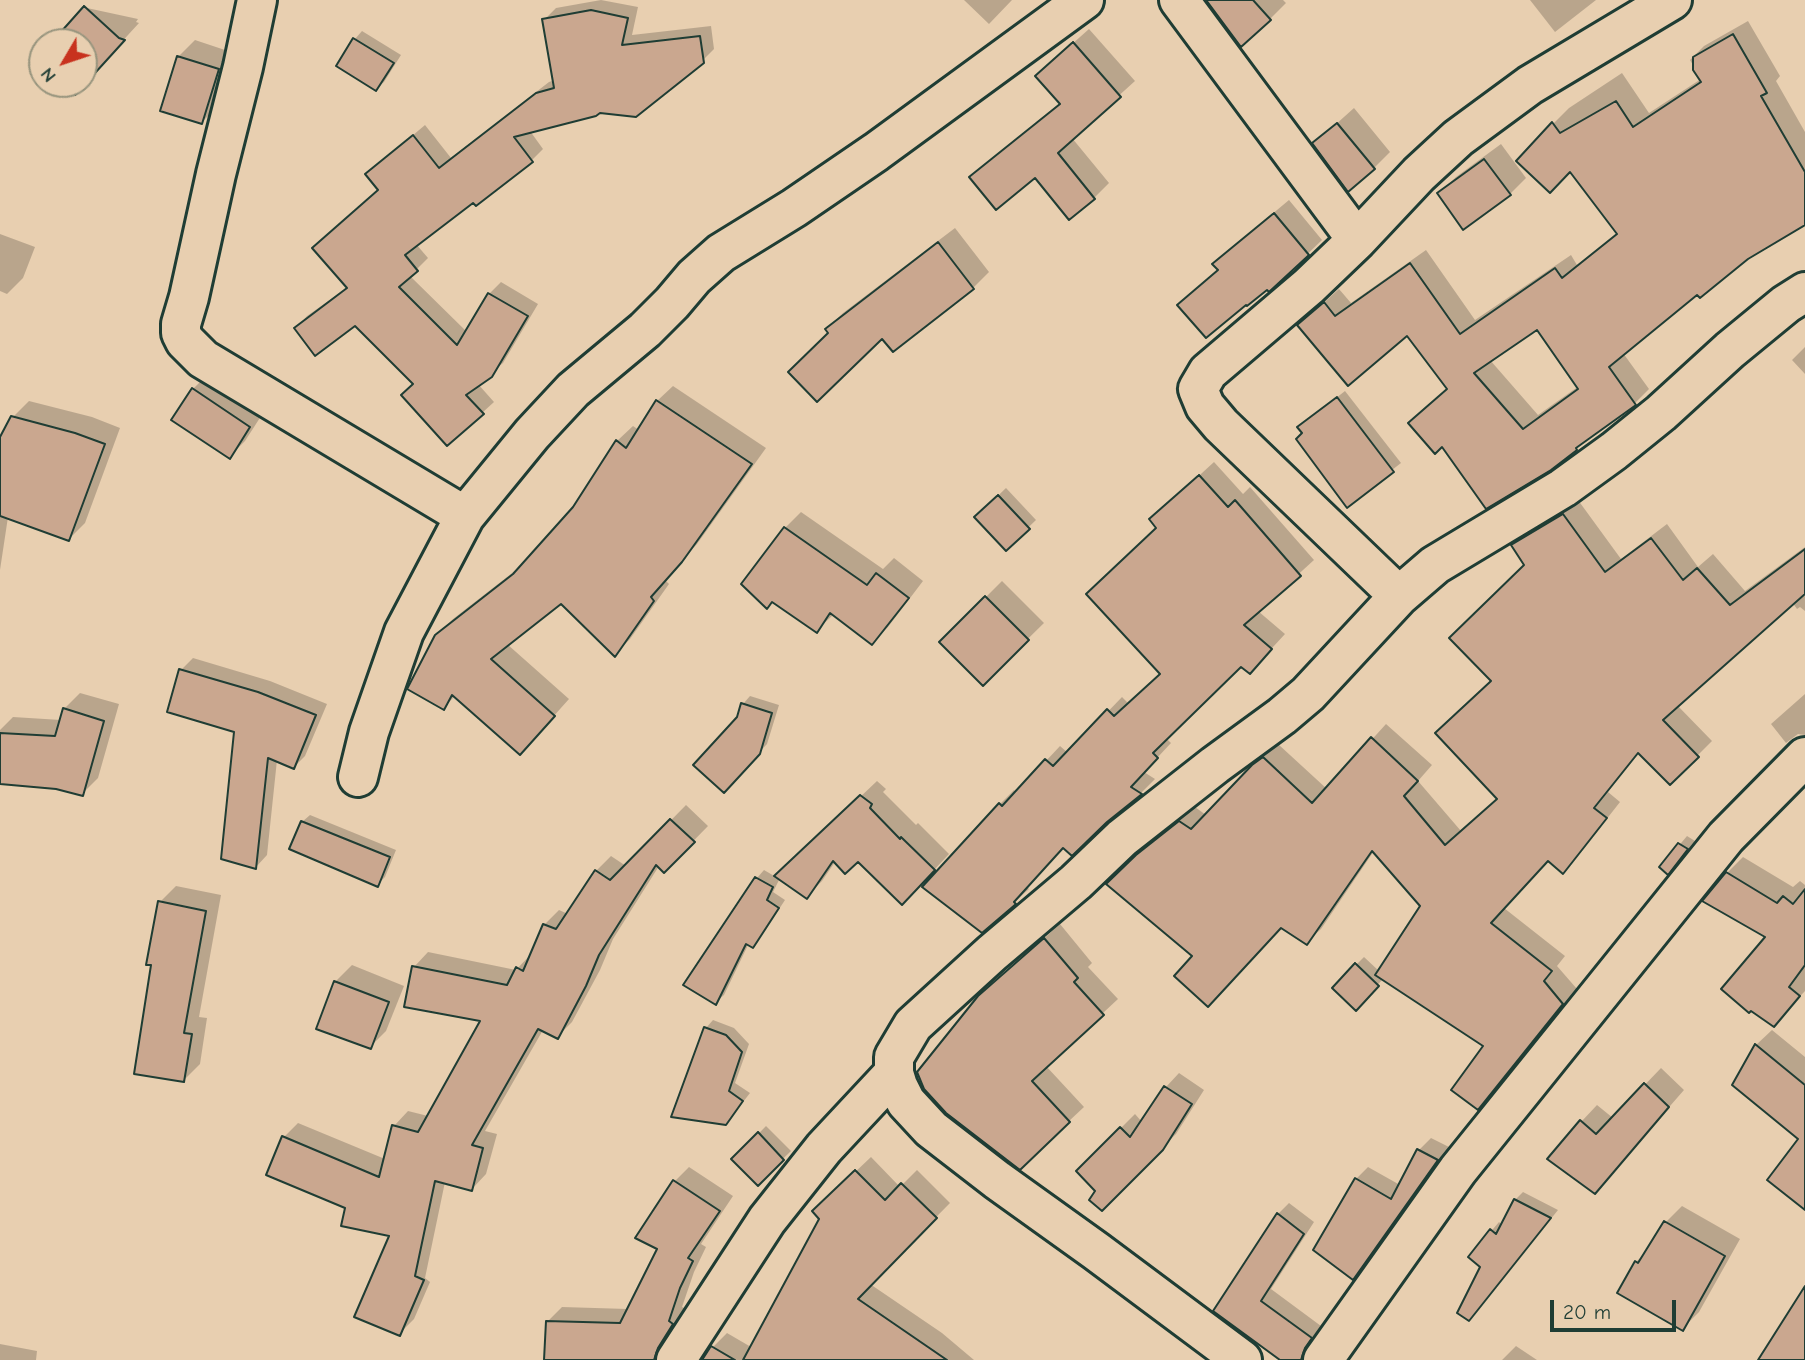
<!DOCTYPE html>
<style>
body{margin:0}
#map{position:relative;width:1805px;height:1360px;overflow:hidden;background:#e8cfb0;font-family:"Comic Neue",sans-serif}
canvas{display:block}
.north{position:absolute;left:28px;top:28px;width:70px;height:70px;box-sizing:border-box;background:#e8cfb0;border:2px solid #98957e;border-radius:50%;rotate:231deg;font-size:19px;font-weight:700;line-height:28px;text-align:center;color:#1f3d34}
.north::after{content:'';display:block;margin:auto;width:24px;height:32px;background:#c8321e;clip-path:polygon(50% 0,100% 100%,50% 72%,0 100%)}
.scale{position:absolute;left:1550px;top:1300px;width:126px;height:32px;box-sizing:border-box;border:4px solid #1f3d34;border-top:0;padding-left:9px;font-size:21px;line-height:24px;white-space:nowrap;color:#1f3d34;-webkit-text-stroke:5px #e8cfb0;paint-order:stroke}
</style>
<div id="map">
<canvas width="1805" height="1360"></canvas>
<div class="north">N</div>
<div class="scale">20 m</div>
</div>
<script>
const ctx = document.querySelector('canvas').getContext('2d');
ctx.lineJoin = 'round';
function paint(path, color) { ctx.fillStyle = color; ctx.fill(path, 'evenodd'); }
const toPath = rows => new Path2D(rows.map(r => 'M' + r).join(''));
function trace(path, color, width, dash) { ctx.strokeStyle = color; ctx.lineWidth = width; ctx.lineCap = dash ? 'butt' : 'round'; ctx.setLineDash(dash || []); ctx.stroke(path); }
paint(toPath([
 [601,0,638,7,632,35,711,26,714,49,702,61,599,111,530,131,543,149,532,160,476,204,474,201,416,244,428,258,410,276,467,332,489,294,501,282,538,304,503,363,478,384,494,402,482,413,415,383,355,323,296,328,307,316,348,287,380,189,367,174,425,125,451,158,549,82,555,80,544,20,556,8],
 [964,0,1012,0,989,24],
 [1214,0,1283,0,1286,3,1270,19],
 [1530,0,1596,0,1555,32],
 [87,8,138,19,136,22,139,23,84,83,84,42,55,42],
 [1748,21,1780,76,1776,81,1805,132,1805,224,1747,257,1698,293,1623,353,1649,389,1635,403,1550,468,1448,388,1407,333,1299,325,1339,289,1351,303,1426,250,1475,320,1571,255,1577,265,1618,232,1553,124,1569,108,1622,73,1649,113,1701,79,1690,60,1704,46],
 [1537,328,1579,386,1538,415,1490,360],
 [1089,29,1135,81,1072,138,1109,183,1094,198,1035,176,972,178,987,163,1061,102,1053,61],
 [362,31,401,55,384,82,376,89,338,65,355,39],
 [195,40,234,53,218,106,202,122,178,57],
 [1354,108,1390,152,1374,168,1315,143],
 [1501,144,1526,178,1510,194,1439,193,1456,177],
 [1289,200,1322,240,1293,268,1219,269,1215,264,1229,250],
 [955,228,989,272,973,288,893,349,883,336,830,333,827,329,843,313],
 [0,234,35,247,23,278,7,294,0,291],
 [1805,347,1805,374,1792,360],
 [209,373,265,410,245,441,229,457,193,389],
 [673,386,766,448,697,544,665,580,669,584,630,639,615,654,561,602,507,644,569,699,535,737,456,695,444,707,436,636,453,619,525,563,574,508,617,441,633,426,639,430,657,401],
 [1345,391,1401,463,1347,505,1299,427],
 [29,401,92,417,120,428,85,523,69,539,8,517,0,570,0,441,13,417],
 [1214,462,1243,494,1250,487,1314,560,1258,611,1285,634,1250,672,1241,664,1166,738,1171,743,1144,772,1155,779,1141,793,1106,821,1064,846,1027,887,1029,889,982,931,1000,804,1014,790,1016,793,1060,746,1068,753,1122,697,1129,704,1162,673,1158,527,1166,506],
 [1006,488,1036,520,1006,549,976,517],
 [1578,500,1621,559,1667,524,1698,567,1713,554,1745,591,1805,547,1805,611,1800,607,1797,609,1792,602,1677,705,1712,741,1670,783,1640,752,1608,792,1620,802,1577,857,1563,871,1549,859,1504,908,1565,956,1557,966,1577,989,1493,1093,1478,1108,1486,1046,1383,979,1356,1008,1334,987,1364,957,1379,971,1422,905,1374,851,1321,929,1306,943,1281,926,1194,956,1108,884,1153,840,1195,807,1206,815,1269,751,1278,744,1327,789,1386,724,1432,765,1418,781,1461,831,1499,798,1493,680,1526,565,1513,545,1528,530],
 [801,512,883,569,894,558,923,581,888,627,872,643,834,614,816,631,773,600,785,528],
 [1002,581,1044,623,983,683,941,642],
 [193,658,270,681,327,704,305,756,294,767,277,760,267,855,256,867,236,731,181,670],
 [80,693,119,704,98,778,82,794,56,787,0,783,0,730,13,717,61,720,64,709],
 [1805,694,1805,735,1798,734,1786,743,1771,724],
 [750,696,779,705,767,744,731,783,739,717,743,704],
 [877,781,886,789,883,792,916,825,918,823,949,854,917,888,858,860,835,862,822,881,807,896,780,878,773,892,785,900,760,938,752,946,749,943,724,995,716,1002,685,984,757,878,764,870,776,877],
 [686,805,708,826,664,871,659,866,613,939,600,970,572,1022,557,1037,543,1030,485,1131,497,1134,486,1174,472,1189,445,1182,425,1278,430,1282,414,1319,399,1334,391,1235,347,1207,284,1137,298,1123,385,1159,394,1126,408,1111,428,1116,483,1020,414,967,428,952,516,970,532,953,544,925,559,910,568,914,596,871,611,856,626,866],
 [310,815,396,850,385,877,377,885,302,822],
 [1687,836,1695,841,1675,865,1661,867],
 [1743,857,1793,887,1800,881,1805,885,1805,991,1774,1024,1768,936,1727,873],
 [176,886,221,895,199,1017,207,1018,200,1064,184,1080,153,964,160,902],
 [1060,924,1092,963,1088,967,1118,999,1046,1066,1084,1107,1020,1167,979,997],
 [352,965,404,986,386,1031,370,1047,335,982],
 [713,1020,734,1028,749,1044,735,1083,750,1093,733,1115,706,1028],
 [1772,1030,1805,1057,1805,1206,1800,1139,1756,1045],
 [1661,1068,1684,1090,1595,1192,1581,1122,1597,1105,1613,1118],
 [1179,1073,1204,1090,1176,1134,1101,1208,1097,1190,1078,1171,1135,1114,1142,1122,1166,1087],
 [766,1126,791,1151,758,1183,734,1159],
 [1431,1138,1449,1147,1364,1266,1353,1278,1315,1249,1356,1179,1368,1167,1400,1185,1419,1150],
 [871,1157,900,1187,917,1170,950,1203,870,1284,942,1333,974,1360,704,1360,713,1347,727,1333,751,1347,821,1218,814,1211],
 [689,1167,733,1196,701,1244,706,1247,694,1272,682,1307,686,1309,675,1360,556,1360,548,1321,562,1307,628,1309,659,1248,637,1237,675,1181],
 [1523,1192,1558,1210,1477,1311,1482,1266,1470,1256,1499,1222,1502,1225,1515,1200],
 [1289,1203,1314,1222,1271,1289,1321,1326,1295,1360,1283,1360,1215,1311,1278,1214],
 [1682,1206,1740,1239,1699,1312,1683,1328,1636,1262,1649,1249,1666,1222],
 [0,1344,37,1351,36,1360,0,1360],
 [1516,1346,1537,1360,1502,1360]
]), '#0003');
const building = toPath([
 [1206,0,1253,0,1271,20,1241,47,1206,0],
 [84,6,119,38,125,40,75,95,62,84,84,84,84,42,52,42,84,6],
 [591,10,628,18,622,45,700,36,704,63,636,117,600,113,596,116,514,137,533,162,476,206,473,203,405,255,418,271,399,287,457,345,488,293,528,316,492,377,466,395,484,414,447,446,401,395,413,384,355,326,315,356,294,328,347,288,312,248,378,190,365,174,413,135,439,168,536,93,554,88,542,19,591,10],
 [1733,34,1767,93,1761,96,1805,172,1805,225,1748,259,1700,298,1697,295,1609,367,1636,405,1576,448,1577,450,1551,470,1486,509,1442,447,1435,454,1408,423,1447,389,1407,336,1348,386,1297,325,1324,302,1335,316,1410,263,1460,334,1555,268,1562,278,1617,234,1570,172,1550,193,1516,161,1552,122,1560,133,1616,101,1633,127,1701,82,1693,70,1693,57,1733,34],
 [1537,330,1578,389,1523,429,1474,373,1537,330],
 [353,38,394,63,376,91,336,66,353,38],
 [1073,42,1121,97,1058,153,1095,199,1069,220,1035,178,996,210,969,177,1060,104,1035,76,1073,42],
 [177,56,219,69,202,124,160,111,177,56],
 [1337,123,1375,169,1348,192,1312,143,1337,123],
 [1484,159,1511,195,1463,230,1437,193,1484,159],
 [1274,213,1309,255,1269,292,1267,290,1247,306,1246,305,1206,338,1177,305,1218,270,1212,264,1274,213],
 [938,242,974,289,893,352,882,339,817,402,788,372,828,333,825,329,938,242],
 [192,388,250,427,230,459,171,420,192,388],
 [1337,397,1394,472,1347,508,1296,439,1302,433,1297,427,1337,397],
 [656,400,752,464,682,562,651,597,654,601,615,657,561,604,491,659,555,716,520,755,452,695,444,710,407,689,435,635,513,574,573,507,616,440,626,448,656,400],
 [11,416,75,433,105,444,69,541,0,516,0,437,11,416],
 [1199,475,1228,507,1235,500,1301,576,1244,625,1272,649,1250,674,1241,667,1153,753,1158,758,1131,787,1142,794,1107,822,1072,856,1063,848,1014,902,1016,904,982,933,922,887,999,803,1002,806,1045,759,1053,766,1107,709,1114,716,1160,674,1086,594,1156,528,1149,519,1199,475],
 [998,495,1030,529,1006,551,974,517,998,495],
 [1563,514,1605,572,1651,538,1683,580,1697,568,1730,605,1805,549,1805,594,1663,720,1699,757,1670,785,1638,753,1594,808,1607,818,1563,874,1548,861,1491,923,1552,971,1544,981,1563,1004,1478,1110,1451,1090,1483,1046,1375,975,1420,906,1372,851,1307,945,1281,928,1208,1007,1174,976,1192,956,1106,884,1136,855,1179,821,1191,829,1252,765,1263,757,1312,803,1371,737,1418,781,1404,796,1445,845,1497,799,1435,733,1491,681,1449,638,1524,565,1511,545,1563,514],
 [784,527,867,585,876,573,909,598,872,645,830,613,817,633,772,602,767,609,741,584,784,527],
 [985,596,1029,640,983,686,939,642,985,596],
 [179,669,258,692,316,715,294,769,268,758,256,869,221,859,234,732,167,712,179,669],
 [741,703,772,713,760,754,724,793,693,765,737,717,741,703],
 [63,708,104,721,83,796,56,789,0,784,0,733,55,736,63,708],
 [860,795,872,804,870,808,900,839,901,837,935,870,902,905,858,862,845,874,833,861,807,899,774,876,860,795],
 [670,819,695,842,664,873,656,865,599,955,586,986,558,1039,538,1029,472,1145,483,1148,472,1191,435,1181,415,1276,424,1280,400,1336,354,1317,389,1236,341,1226,345,1208,266,1175,282,1136,379,1177,392,1125,418,1132,480,1021,404,1007,412,966,507,985,516,967,523,971,543,924,556,929,595,870,610,880,670,819],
 [301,821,390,857,378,887,289,849,301,821],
 [1678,843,1688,849,1668,875,1659,867,1678,843],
 [1726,872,1777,903,1783,896,1793,904,1805,889,1805,965,1789,987,1800,996,1774,1027,1751,1011,1749,1013,1721,989,1765,937,1702,901,1726,872],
 [755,877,773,887,767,900,779,908,753,948,746,944,716,1005,683,985,755,877],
 [158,901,206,911,184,1033,192,1034,184,1082,134,1074,151,965,146,965,158,901],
 [1044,938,1078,978,1074,982,1104,1015,1032,1081,1070,1122,1020,1170,946,1113,924,1089,917,1072,978,996,1044,938],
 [1355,963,1379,986,1356,1011,1332,988,1355,963],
 [334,981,389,1002,371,1049,316,1029,334,981],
 [704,1027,726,1035,742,1052,729,1091,743,1101,726,1125,671,1117,704,1027],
 [1755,1044,1805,1085,1805,1210,1767,1180,1798,1139,1732,1085,1755,1044],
 [1644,1083,1669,1107,1595,1194,1547,1159,1580,1120,1596,1134,1644,1083],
 [1164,1086,1192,1104,1163,1150,1102,1211,1089,1200,1095,1191,1076,1171,1120,1127,1130,1137,1164,1086],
 [758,1132,784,1160,758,1186,731,1159,758,1132],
 [1417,1149,1438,1160,1353,1280,1313,1250,1355,1178,1391,1199,1417,1149],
 [855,1170,885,1200,901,1183,937,1218,858,1299,947,1360,743,1360,819,1219,812,1211,855,1170],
 [673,1180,720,1211,688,1258,693,1261,680,1288,669,1321,673,1324,658,1348,654,1360,544,1360,546,1321,620,1323,657,1249,635,1238,673,1180],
 [1514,1199,1551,1218,1469,1321,1457,1313,1480,1267,1468,1257,1490,1229,1496,1234,1514,1199],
 [1277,1213,1304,1234,1261,1301,1312,1338,1305,1348,1301,1360,1280,1360,1213,1311,1277,1213],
 [1664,1221,1725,1256,1683,1331,1617,1293,1635,1261,1638,1263,1664,1221],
 [1805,1286,1805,1360,1758,1360,1805,1286],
 [711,1346,735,1360,702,1360,711,1346]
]);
paint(building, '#caa78f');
trace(building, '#1f3d34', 2);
const minor = toPath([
 [257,0,243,67,216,174,189,297,181,324,181,333,185,341,203,359,465,516],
 [1179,0,1357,240],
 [1399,596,1221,425,1205,406,1198,389,1208,372,1309,286,1357,240,1419,174,1458,138,1530,85,1672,0],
 [358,777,369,732,404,632,465,516,532,434,573,390,645,330,672,303,694,277,721,253,794,208,876,152,1084,0],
 [676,1360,767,1220,824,1148,894,1073],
 [1242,1360,1096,1251,997,1180,931,1129,906,1102,898,1086,894,1073,894,1057,913,1025,992,953,1076,882,1122,838,1215,765,1282,716,1308,694,1399,596,1435,565,1563,488,1614,451,1661,413,1730,350,1786,304,1805,292],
 [1323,1360,1458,1170,1726,837,1805,757]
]);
trace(minor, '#1f3d34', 44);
trace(minor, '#e8cfb0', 38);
</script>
